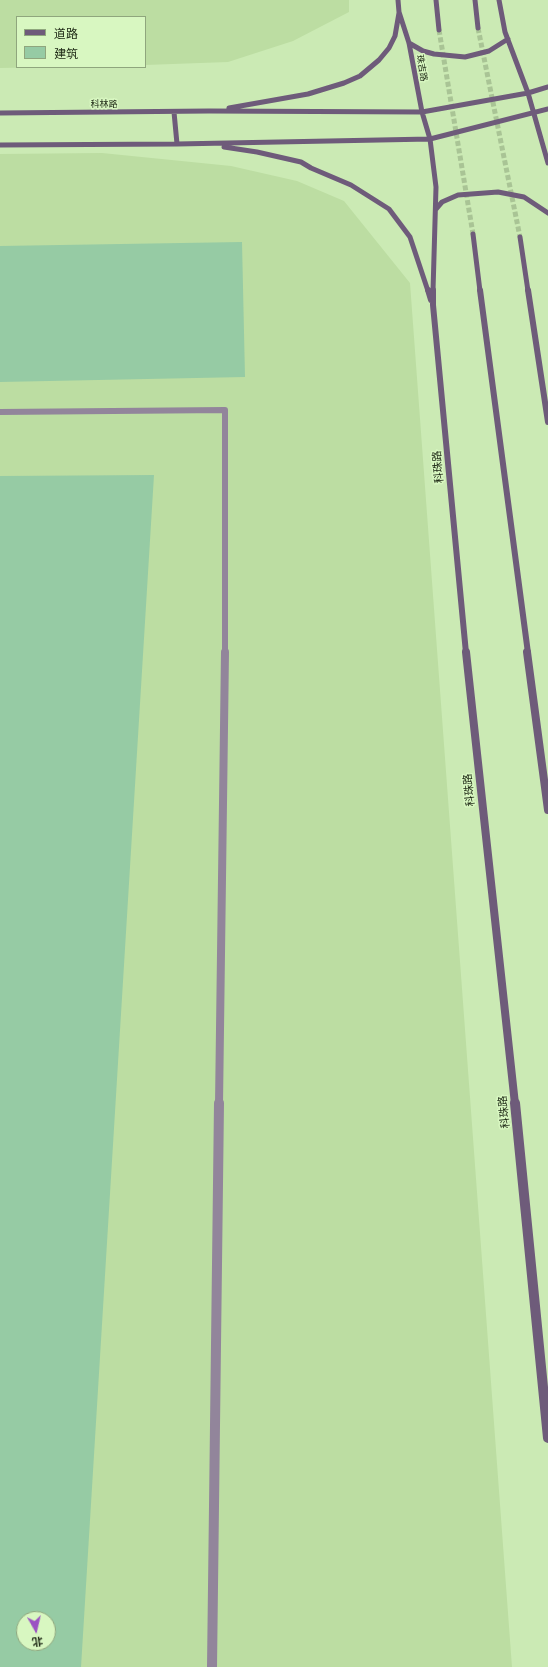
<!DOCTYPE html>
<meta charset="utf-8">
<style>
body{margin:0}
#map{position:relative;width:548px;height:1667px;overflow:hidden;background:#cbeab4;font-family:"Exo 2","Noto Sans SC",sans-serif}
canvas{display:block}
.legend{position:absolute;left:16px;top:16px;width:130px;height:52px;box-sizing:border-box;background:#d8f7c1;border:1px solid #8fa67d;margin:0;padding:5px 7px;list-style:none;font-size:12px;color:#212c18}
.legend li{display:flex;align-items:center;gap:8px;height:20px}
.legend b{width:20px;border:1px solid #8fa67d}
.north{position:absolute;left:16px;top:1611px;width:40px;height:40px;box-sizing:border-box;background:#d8f7c1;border:1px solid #8fa67d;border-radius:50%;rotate:172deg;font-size:11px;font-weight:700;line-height:16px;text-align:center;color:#212c18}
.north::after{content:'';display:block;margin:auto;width:14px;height:18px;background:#9b51c3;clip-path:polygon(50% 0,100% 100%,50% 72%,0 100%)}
</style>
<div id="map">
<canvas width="548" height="1667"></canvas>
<ul class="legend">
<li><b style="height:5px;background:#6e5b7a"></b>道路</li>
<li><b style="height:11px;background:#96cba4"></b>建筑</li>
</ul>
<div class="north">北</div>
</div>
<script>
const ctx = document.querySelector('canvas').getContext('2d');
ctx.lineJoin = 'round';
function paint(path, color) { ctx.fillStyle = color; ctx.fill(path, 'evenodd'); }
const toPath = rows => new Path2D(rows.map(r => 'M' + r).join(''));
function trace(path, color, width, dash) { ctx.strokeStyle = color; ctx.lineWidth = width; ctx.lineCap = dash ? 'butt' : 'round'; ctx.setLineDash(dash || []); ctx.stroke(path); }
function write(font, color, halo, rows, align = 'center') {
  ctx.font = font + ' "Exo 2","Noto Sans SC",sans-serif'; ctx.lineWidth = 3; ctx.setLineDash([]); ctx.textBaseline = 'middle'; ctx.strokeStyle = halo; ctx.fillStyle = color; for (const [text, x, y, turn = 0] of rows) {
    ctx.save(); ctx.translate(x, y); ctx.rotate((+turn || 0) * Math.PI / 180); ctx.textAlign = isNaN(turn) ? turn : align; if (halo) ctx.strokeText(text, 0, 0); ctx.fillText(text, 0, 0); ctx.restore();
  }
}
paint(toPath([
 [0,0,349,0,349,12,293,41,228,62,145,65,145,17,17,17,17,67,54,67,0,68],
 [102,153,231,166,297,181,344,201,410,283,512,1667,0,1667,0,154],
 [24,1619,48,1619,48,1643,24,1643]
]), '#bcdda2');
paint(toPath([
 [242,242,245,377,0,382,0,246],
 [154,475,81,1667,0,1667,0,476],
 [24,1619,48,1619,48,1643,24,1643]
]), '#96cba4');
trace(toPath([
 [478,28,520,237],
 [439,30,473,234]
]), '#a9c495', 5, [5, 2.5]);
trace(toPath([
 [0,412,225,410,225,653]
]), '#92859b', 6);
trace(toPath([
 [219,1104,225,652]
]), '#92859b', 8);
trace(toPath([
 [212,1667,219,1103]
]), '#92859b', 10);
trace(toPath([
 [398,0,399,12,409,43,422,112,430,139,436,187,433,291],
 [436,0,439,30],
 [475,0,478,28],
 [499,0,505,32,528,93,548,163],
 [409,43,423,51,434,54,465,57,489,51,508,39],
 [229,108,308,94,344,83,360,76,379,60,389,48,395,36,399,13],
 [174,112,177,144],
 [0,113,209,111,422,112,528,93,548,87],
 [0,145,177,144,430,139,548,109],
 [224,147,257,152,301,162,311,168,351,185,389,209,410,237,428,291],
 [436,209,442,202,458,195,498,192,524,197,548,213],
 [473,234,480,291],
 [520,237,528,291]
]), '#6e5b7a', 5);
trace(toPath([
 [428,290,431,300],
 [433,290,433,305,466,653],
 [480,290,528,653],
 [528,290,548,422]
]), '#6e5b7a', 6);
trace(toPath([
 [466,652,515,1104],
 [527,652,548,810]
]), '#6e5b7a', 8);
trace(toPath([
 [515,1103,548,1438]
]), '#6e5b7a', 10);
write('9px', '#212c18', '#d8f7c1', [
 ["珠吉路",422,68,80],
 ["科林路",104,104]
]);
write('11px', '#212c18', '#d8f7c1', [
 ["科珠路",438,467,-95],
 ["科珠路",469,790,-96],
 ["科珠路",504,1112,-96]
]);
</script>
